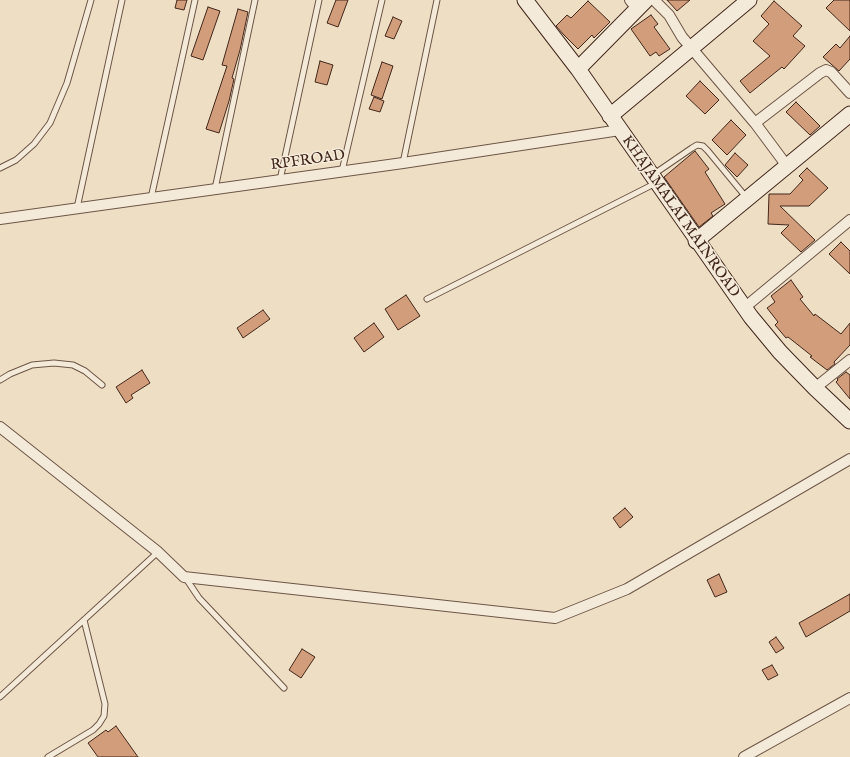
<!DOCTYPE html>
<style>
body{margin:0}
canvas{display:block;background:#eedfc4}
</style>
<canvas width="850" height="757"></canvas>
<script>
const ctx = document.querySelector('canvas').getContext('2d');
ctx.lineJoin = 'round';
function paint(path, color) { ctx.fillStyle = color; ctx.fill(path, 'evenodd'); }
const toPath = rows => new Path2D(rows.map(r => 'M' + r).join(''));
function trace(path, color, width, dash) { ctx.strokeStyle = color; ctx.lineWidth = width; ctx.lineCap = dash ? 'butt' : 'round'; ctx.setLineDash(dash || []); ctx.stroke(path); }
function write(font, color, halo, rows, align = 'center') {
  ctx.font = font + ' "IM FELL English",serif'; ctx.lineWidth = 3; ctx.setLineDash([]); ctx.textBaseline = 'middle'; ctx.strokeStyle = halo; ctx.fillStyle = color; for (const [text, x, y, turn = 0] of rows) {
    ctx.save(); ctx.translate(x, y); ctx.rotate((+turn || 0) * Math.PI / 180); ctx.textAlign = isNaN(turn) ? turn : align; if (halo) ctx.strokeText(text, 0, 0); ctx.fillText(text, 0, 0); ctx.restore();
  }
}
const building = toPath([
 [177,0,187,0,184,10,175,8,177,0],
 [336,0,348,0,338,27,327,23,336,0],
 [667,0,690,0,677,11,667,0],
 [834,0,850,0,850,31,826,8,834,0],
 [588,1,610,22,594,38,592,35,578,49,564,35,556,26,567,15,571,18,588,1],
 [774,1,802,26,793,36,805,46,784,69,782,67,750,93,740,81,770,56,753,41,769,24,761,16,774,1],
 [208,7,220,11,203,60,191,56,208,7],
 [238,9,248,12,240,50,232,78,234,79,229,101,219,133,206,129,227,66,222,65,238,9],
 [651,15,658,24,654,27,670,49,659,56,656,52,650,56,631,29,651,15],
 [393,17,402,21,394,39,385,36,393,17],
 [850,36,850,59,839,71,823,57,836,44,840,48,850,36],
 [320,61,333,65,327,85,315,82,320,61],
 [382,62,393,66,382,99,371,95,382,62],
 [700,81,719,100,705,114,686,96,700,81],
 [374,97,384,101,380,112,369,109,374,97],
 [796,102,820,126,810,135,786,112,796,102],
 [731,120,746,135,727,155,712,140,731,120],
 [695,151,709,169,705,172,725,204,711,213,713,216,699,227,664,177,695,151],
 [735,153,748,165,737,177,725,165,735,153],
 [807,168,828,188,809,206,780,206,815,240,801,252,781,233,789,225,768,224,769,194,790,194,803,180,799,176,807,168],
 [841,242,850,251,850,274,829,254,841,242],
 [791,280,803,297,800,299,814,316,815,314,841,334,850,323,850,345,834,362,835,364,827,370,810,357,812,356,788,337,786,338,775,325,778,322,767,308,775,302,771,296,791,280],
 [406,295,420,316,398,330,385,309,406,295],
 [263,310,270,319,243,338,237,328,263,310],
 [374,323,384,337,364,352,354,338,374,323],
 [142,370,150,383,131,395,133,398,126,403,116,387,142,370],
 [846,372,850,375,850,399,836,382,838,380,837,379,846,372],
 [625,508,633,517,620,528,613,518,625,508],
 [719,574,727,592,715,597,707,580,719,574],
 [850,594,850,611,806,637,799,623,850,594],
 [776,637,784,648,776,653,769,642,776,637],
 [302,649,315,657,301,678,289,670,302,649],
 [772,665,778,675,768,680,762,670,772,665],
 [116,726,138,757,98,757,88,743,106,730,108,732,116,726]
]);
paint(building, '#d29d7a');
trace(building, '#42271c', 1);
const lane = toPath([
 [403,163,437,0],
 [0,168,16,160,34,144,50,123,67,83,91,0],
 [342,171,382,0],
 [654,174,692,148,697,145,703,146,708,151,746,197],
 [280,180,319,0],
 [215,189,255,0],
 [151,198,195,0],
 [77,208,122,0],
 [427,299,656,183],
 [0,380,10,374,32,365,54,363,73,365,85,371,102,385],
 [185,577,199,598,284,688],
 [0,697,158,552],
 [48,757,93,730,99,724,104,716,105,704,84,620]
]);
const street = toPath([
 [630,0,637,9],
 [654,0,669,15,682,37,755,123,787,166],
 [755,123,820,73,826,70,831,72,850,93],
 [0,219,403,163,620,130],
 [744,308,850,220],
 [815,388,850,360],
 [0,427,158,552,184,577,555,618,627,589,850,459],
 [744,757,850,698]
]);
const secondary = toPath([
 [525,0,578,69,751,317,780,352,815,388,850,421],
 [578,69,646,0],
 [610,116,749,0],
 [696,241,850,114]
]);
trace(lane, '#6d5546', 7);
trace(street, '#6d5546', 12);
trace(secondary, '#42271c', 17);
trace(lane, '#f4ead9', 5);
trace(street, '#f4ead9', 10);
trace(secondary, '#f4ead9', 15);
write('15px', '#42271c', '#f4ead9', [
 ["RPFROAD",308,161,-8],
 ["KHAJAMALAI MAINROAD",680,217,55]
]);
</script>
